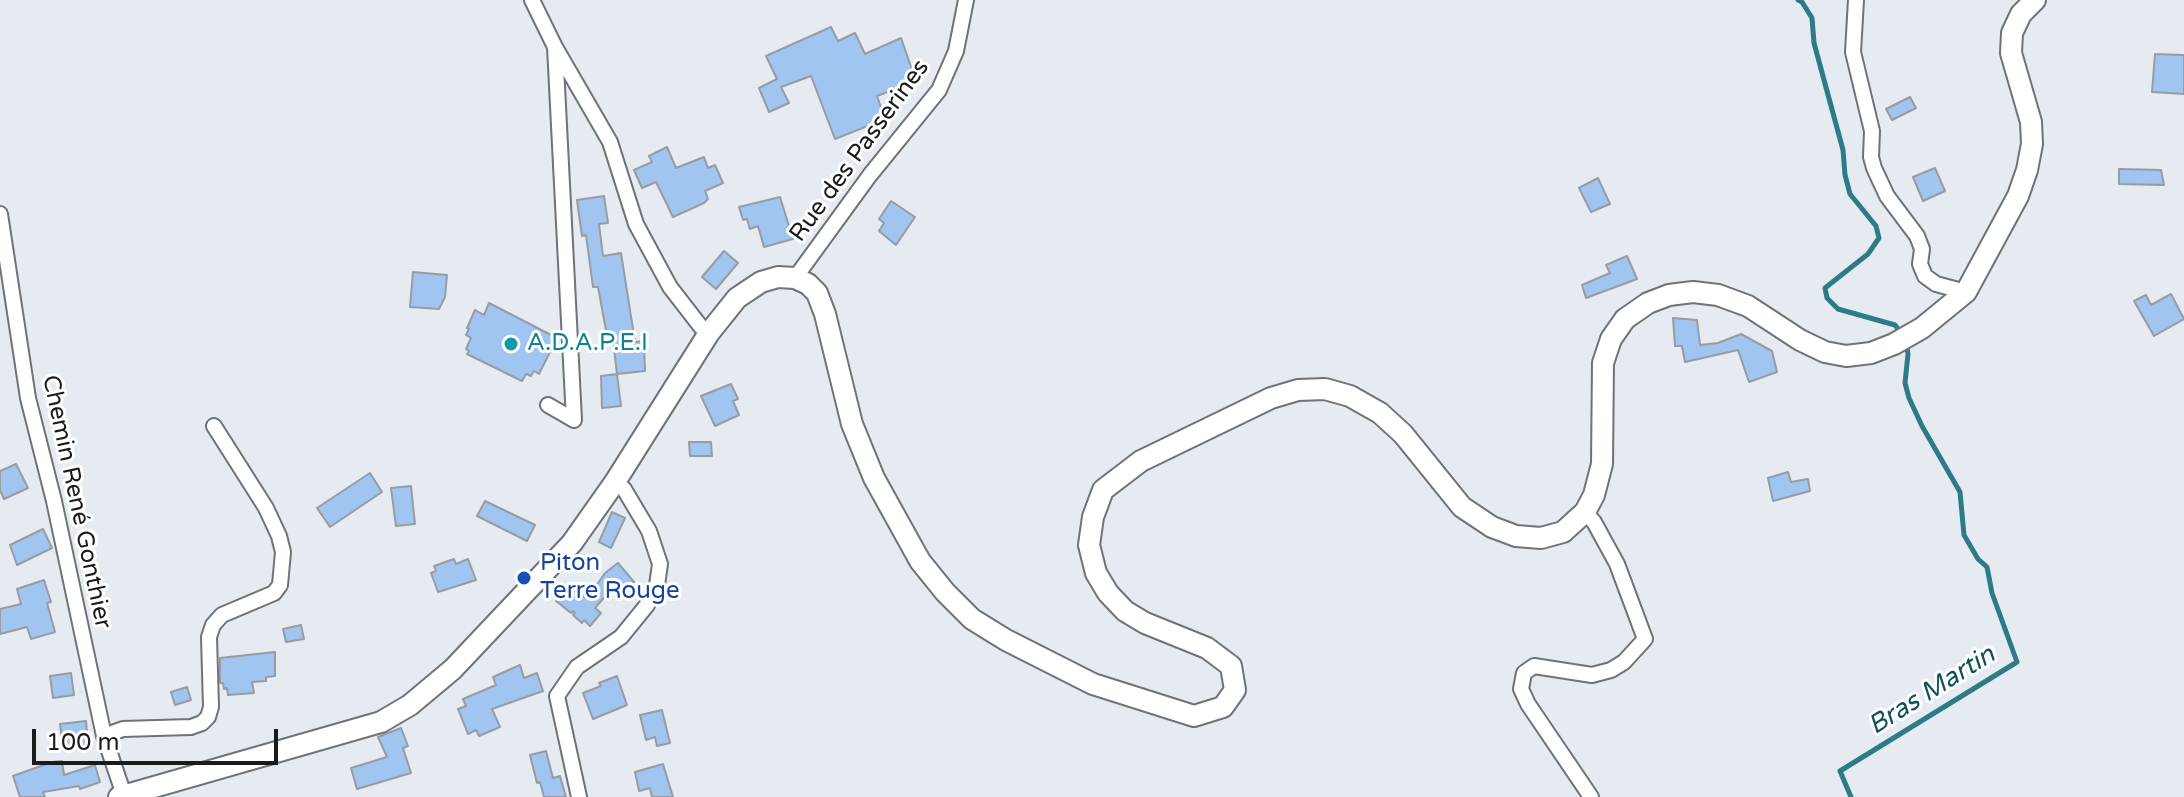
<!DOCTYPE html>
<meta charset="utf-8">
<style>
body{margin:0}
#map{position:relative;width:2184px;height:797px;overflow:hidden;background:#e6ebf1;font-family:"Varela Round",sans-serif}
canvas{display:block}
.scale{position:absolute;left:32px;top:729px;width:246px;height:36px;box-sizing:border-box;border:4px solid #191b1d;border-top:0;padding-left:10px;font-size:24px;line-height:28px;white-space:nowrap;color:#191b1d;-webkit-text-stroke:6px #fff;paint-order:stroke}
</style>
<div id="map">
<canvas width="2184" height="797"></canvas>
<div class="scale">100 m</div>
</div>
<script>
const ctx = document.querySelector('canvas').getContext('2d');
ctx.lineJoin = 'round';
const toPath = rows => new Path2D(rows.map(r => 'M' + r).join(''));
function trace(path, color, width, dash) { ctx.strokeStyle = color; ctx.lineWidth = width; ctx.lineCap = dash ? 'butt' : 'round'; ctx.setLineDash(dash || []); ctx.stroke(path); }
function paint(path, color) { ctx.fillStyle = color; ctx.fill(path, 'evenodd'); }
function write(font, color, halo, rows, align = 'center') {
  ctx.font = font + ' "Varela Round",sans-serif'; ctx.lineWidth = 6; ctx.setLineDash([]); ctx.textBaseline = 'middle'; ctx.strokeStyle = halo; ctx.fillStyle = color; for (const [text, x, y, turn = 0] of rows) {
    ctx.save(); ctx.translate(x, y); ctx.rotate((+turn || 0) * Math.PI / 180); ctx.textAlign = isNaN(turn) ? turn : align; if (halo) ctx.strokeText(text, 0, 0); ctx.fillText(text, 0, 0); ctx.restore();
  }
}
trace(toPath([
 [1798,0,1802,2,1812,18,1814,43,1843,150,1845,175,1850,194,1876,226,1879,238,1868,254,1825,288,1827,298,1838,309,1895,325,1902,334],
 [1851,797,1840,771,2017,662,1992,593,1987,567,1978,559,1964,535,1960,492,1922,426,1909,398,1905,383,1908,354,1906,342]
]), '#2d7c85', 5);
const building = toPath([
 [831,27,838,41,855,33,865,54,901,38,916,81,877,96,885,119,835,139,811,76,781,87,789,103,769,112,759,88,777,79,766,56,831,27],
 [2155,54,2184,55,2184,94,2152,92,2155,54],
 [1910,97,1916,108,1892,120,1886,109,1910,97],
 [667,147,676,168,704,157,708,168,715,165,723,183,705,191,708,199,704,203,673,217,656,182,642,188,634,170,652,162,649,156,667,147],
 [1935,168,1945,191,1923,201,1913,177,1935,168],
 [2119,169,2161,170,2164,185,2119,184,2119,169],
 [1598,178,1610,204,1591,212,1579,188,1598,178],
 [604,196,608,223,599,224,603,256,621,253,635,342,644,341,645,371,617,374,613,340,608,341,598,287,593,287,586,235,582,236,577,200,604,196],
 [780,197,793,239,764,247,758,226,750,229,747,219,743,220,739,207,780,197],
 [891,201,915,217,896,245,879,231,884,223,879,219,891,201],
 [724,251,738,263,716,289,702,277,724,251],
 [1627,256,1637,279,1586,298,1582,285,1610,273,1606,265,1627,256],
 [413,272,447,275,445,297,439,309,410,307,413,272],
 [2171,294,2184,319,2154,336,2134,301,2146,295,2151,305,2171,294],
 [489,303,557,338,539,374,534,371,531,376,526,374,522,381,467,354,469,351,466,349,471,338,466,335,469,329,467,328,475,310,484,315,489,303],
 [1673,318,1697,320,1700,345,1718,343,1741,334,1772,351,1777,372,1749,382,1738,350,1685,362,1682,346,1675,346,1673,318],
 [617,374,621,406,602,408,601,376,617,374],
 [731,384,738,399,733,401,739,415,715,426,701,396,731,384],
 [689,442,711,442,712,456,690,456,689,442],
 [16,464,28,488,4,499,0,490,0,471,16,464],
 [1788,472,1791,482,1808,479,1810,491,1773,501,1768,478,1788,472],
 [370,473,382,492,330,527,317,508,370,473],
 [411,486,415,524,396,526,391,488,411,486],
 [485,501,535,525,527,541,477,516,485,501],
 [612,512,625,518,611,548,599,542,612,512],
 [43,529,52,548,17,565,10,545,43,529],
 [454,559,456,564,468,559,476,580,438,592,431,573,436,571,434,566,454,559],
 [618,563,634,582,622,592,614,586,595,608,601,613,590,626,584,620,582,623,573,615,575,613,573,611,571,613,556,601,568,585,587,599,605,573,618,563],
 [44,580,51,602,47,603,55,632,31,639,27,627,0,634,0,609,21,604,17,589,44,580],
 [301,625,304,639,286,642,283,629,301,625],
 [275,652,275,676,266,677,266,681,252,682,254,693,228,695,227,688,224,689,223,683,220,683,220,658,275,652],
 [520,665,524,678,537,673,543,691,492,709,500,727,479,736,476,730,468,734,458,709,466,706,463,699,496,685,493,677,520,665],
 [71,673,74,695,53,698,50,676,71,673],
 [617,676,627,705,593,719,583,693,601,686,599,683,617,676],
 [187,687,191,700,175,705,171,692,187,687],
 [662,710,670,743,657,746,655,737,646,740,640,715,662,710],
 [86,721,88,745,63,748,60,724,86,721],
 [401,728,408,746,403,748,411,773,357,789,351,768,387,757,378,737,401,728],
 [546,751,553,778,560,776,566,797,544,797,540,782,537,783,530,755,546,751],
 [62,761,64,775,95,765,100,782,80,789,79,786,43,792,45,797,20,797,13,776,52,762,62,761],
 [663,764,673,797,652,797,650,788,639,791,635,772,663,764]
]);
paint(building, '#a1c5f1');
trace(building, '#989ca2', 2);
const minor = toPath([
 [532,0,555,47,610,142,636,224,670,287,701,327,709,333],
 [1856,0,1853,52,1872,131,1871,157,1874,168,1887,196,1917,236,1922,249,1920,264,1925,276,1936,284,1966,292],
 [0,214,28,398,54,501,104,736,124,795],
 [795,278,870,175,939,90,956,51,966,0],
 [548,405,574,420,555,47],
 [1585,512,1594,522,1617,564,1645,639,1624,662,1611,670,1592,675,1534,666,1524,673,1521,689,1528,704,1591,797],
 [104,736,123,729,191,727,202,723,208,717,211,707,209,637,213,625,222,615,274,593,280,585,283,552,279,536,266,508,214,426],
 [579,797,557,696,577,667,621,637,647,605,657,585,660,564,649,531,624,489,615,482]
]);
const secondary = toPath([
 [119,797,381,722,410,705,453,669,572,543,615,482,709,333,737,298,761,282,778,277,795,278,808,284,817,293,825,314,852,424,874,478,920,561,945,592,972,619,1006,640,1093,684,1194,716,1223,707,1235,690,1231,666,1207,648,1145,623,1125,611,1108,593,1096,573,1089,545,1093,517,1103,490,1141,461,1271,398,1298,390,1325,389,1350,396,1380,413,1403,434,1462,507,1492,527,1516,536,1541,538,1563,532,1585,512,1594,495,1602,464,1603,363,1611,339,1625,319,1648,303,1669,295,1693,292,1718,295,1748,306,1800,340,1825,352,1846,356,1871,353,1894,344,1922,328,1966,292,2018,196,2027,170,2032,144,2031,122,2011,53,2012,33,2021,14,2035,0]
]);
trace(minor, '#6e7378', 18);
trace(secondary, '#6e7378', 24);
trace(minor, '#fff', 14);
trace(secondary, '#fff', 20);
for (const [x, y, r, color] of [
 [511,344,8,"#0f9aa8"],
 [524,578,8,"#1a4fb4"]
]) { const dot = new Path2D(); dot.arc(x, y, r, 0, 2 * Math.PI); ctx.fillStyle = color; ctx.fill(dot); trace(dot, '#fff', 3); }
write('24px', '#191b1d', '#fff', [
 ["Rue des Passerines",860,151,-54],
 ["Chemin René Gonthier",76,502,78]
]);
write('24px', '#0d838f', '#fff', [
 ["A.D.A.P.E.I",527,344]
], 'left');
write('24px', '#164399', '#fff', [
 ["Piton",540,564],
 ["Terre Rouge",540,592]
], 'left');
write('italic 26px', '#125157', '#fff', [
 ["Bras Martin",1932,691,-32]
]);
</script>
